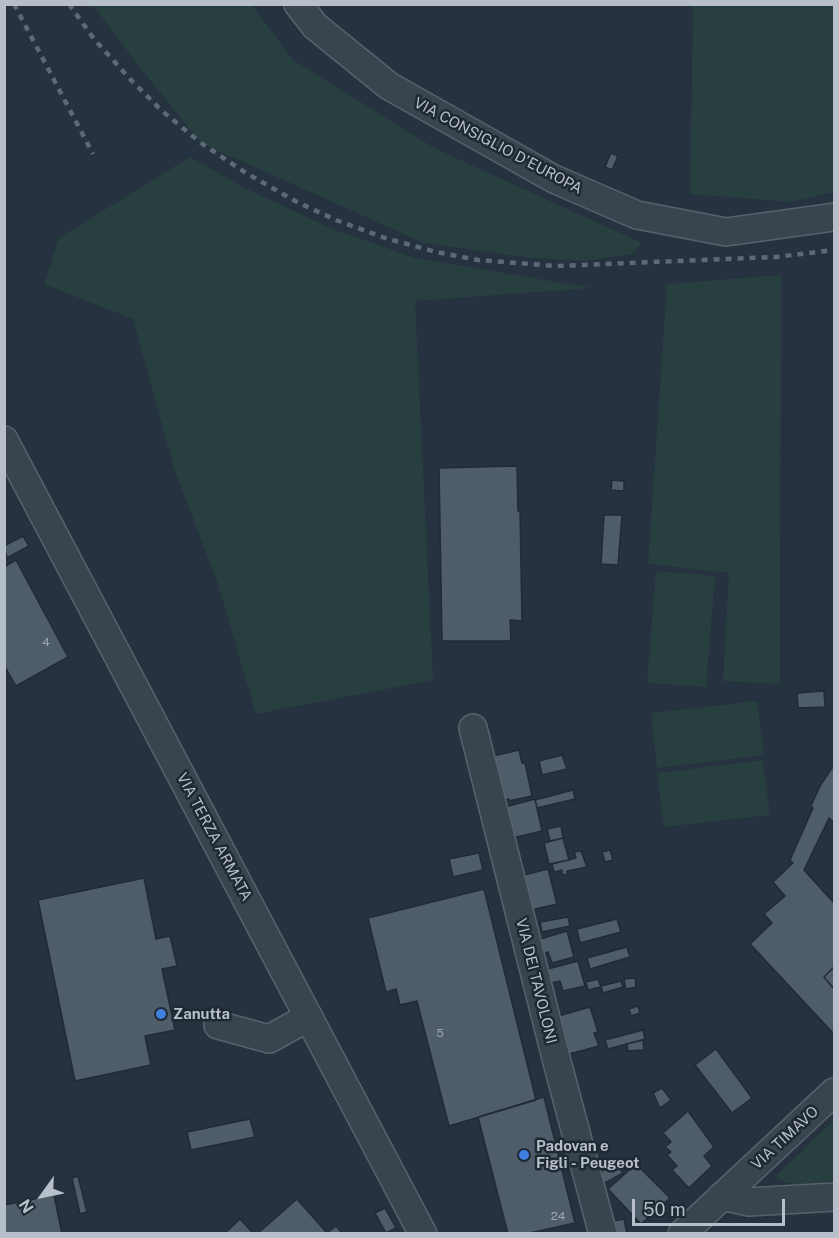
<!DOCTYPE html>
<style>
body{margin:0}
#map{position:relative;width:839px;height:1238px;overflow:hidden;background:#26323f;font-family:"Public Sans",sans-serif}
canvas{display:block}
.frame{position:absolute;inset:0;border:6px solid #b6bfca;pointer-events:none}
.north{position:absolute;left:12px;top:1166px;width:60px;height:60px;-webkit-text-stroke:4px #1f2934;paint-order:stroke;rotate:237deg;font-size:16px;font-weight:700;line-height:24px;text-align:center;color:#b6bfca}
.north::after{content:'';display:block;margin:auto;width:21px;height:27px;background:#b6bfca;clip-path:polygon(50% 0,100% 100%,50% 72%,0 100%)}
.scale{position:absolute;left:632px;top:1199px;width:153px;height:27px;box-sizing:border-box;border:3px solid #b6bfca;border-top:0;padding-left:8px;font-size:18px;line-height:21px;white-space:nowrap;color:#b6bfca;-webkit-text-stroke:4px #1f2934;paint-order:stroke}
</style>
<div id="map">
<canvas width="839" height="1238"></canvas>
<div class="frame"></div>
<div class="north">N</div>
<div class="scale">50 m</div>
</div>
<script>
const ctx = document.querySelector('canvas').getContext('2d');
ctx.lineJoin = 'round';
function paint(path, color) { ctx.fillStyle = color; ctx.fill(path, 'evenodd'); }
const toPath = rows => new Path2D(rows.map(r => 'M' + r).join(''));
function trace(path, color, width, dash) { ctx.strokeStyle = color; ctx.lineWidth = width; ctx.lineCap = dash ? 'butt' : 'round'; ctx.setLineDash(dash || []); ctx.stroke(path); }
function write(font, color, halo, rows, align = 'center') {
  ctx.font = font + ' "Public Sans",sans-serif'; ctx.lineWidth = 5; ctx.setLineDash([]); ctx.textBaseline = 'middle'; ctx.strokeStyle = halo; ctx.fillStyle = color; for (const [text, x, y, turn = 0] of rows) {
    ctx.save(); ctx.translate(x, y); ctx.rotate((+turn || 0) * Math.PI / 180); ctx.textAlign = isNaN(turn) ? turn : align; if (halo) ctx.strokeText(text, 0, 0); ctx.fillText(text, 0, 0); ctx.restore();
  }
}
paint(toPath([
 [93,5,252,5,293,60,436,149,642,243,632,254,584,261,523,257,424,243,201,143,138,65],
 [693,5,834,5,834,192,791,202,690,194],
 [190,157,243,187,330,228,415,258,592,288,415,301,433,680,256,714,218,584,174,468,133,319,44,284,59,238],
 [781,275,780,684,723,681,729,573,648,564,667,284],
 [656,571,715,576,706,687,647,683],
 [757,701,764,755,657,768,651,713],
 [763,760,770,815,664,827,657,773],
 [834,1120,834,1181,795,1184,784,1182,776,1176]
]), '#283f40');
const building = toPath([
 [611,153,618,156,612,170,605,167,611,153],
 [517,466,518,511,520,511,522,621,510,620,511,641,442,641,439,468,517,466],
 [612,480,624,481,624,491,611,490,612,480],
 [604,515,622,515,618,565,601,564,604,515],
 [23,536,29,546,7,558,4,546,23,536],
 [16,560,68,657,16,686,4,665,4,567,16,560],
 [824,691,825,707,798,708,797,693,824,691],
 [519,750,522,763,525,763,532,796,509,801,509,799,505,800,493,756,519,750],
 [562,755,567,769,542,775,539,761,562,755],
 [834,765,834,822,829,818,804,870,834,903,834,967,824,977,834,989,834,1032,833,1033,750,944,772,923,764,914,785,896,773,882,793,863,790,860,813,808,811,806,820,786,834,765],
 [573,790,575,799,537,808,535,800,573,790],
 [535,799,542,831,512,838,505,807,535,799],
 [561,826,563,838,550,841,547,829,561,826],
 [563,838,569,860,549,864,544,843,563,838],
 [610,850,613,860,605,862,602,852,610,850],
 [581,851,587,867,567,871,568,874,562,875,562,870,554,872,552,864,576,858,574,852,581,851],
 [479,853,483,870,453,877,449,859,479,853],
 [548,869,557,904,531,910,520,876,548,869],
 [144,878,156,939,170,936,177,966,162,969,175,1030,145,1036,151,1065,75,1081,38,900,144,878],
 [484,889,536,1100,449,1126,417,1001,400,1005,396,989,386,992,368,918,484,889],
 [568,917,570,926,542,932,540,922,568,917],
 [617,919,621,932,580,943,577,929,617,919],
 [567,931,574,957,552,963,548,952,540,954,537,940,567,931],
 [627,947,630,957,590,969,587,958,627,947],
 [578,961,585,986,563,991,560,981,547,984,544,970,578,961],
 [834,967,834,989,824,977,834,967],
 [635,978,636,987,626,989,624,979,635,978],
 [598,979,601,987,588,990,586,982,598,979],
 [621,981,623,987,603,993,601,986,621,981],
 [638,1006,640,1013,631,1016,629,1009,638,1006],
 [590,1007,598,1032,594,1033,599,1046,569,1054,555,1017,590,1007],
 [643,1030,645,1039,608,1049,605,1040,643,1030],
 [643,1040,644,1050,628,1051,627,1044,643,1040],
 [716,1049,752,1098,732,1113,695,1065,716,1049],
 [662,1088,671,1100,660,1108,653,1093,662,1088],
 [544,1097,575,1223,525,1234,508,1234,478,1117,544,1097],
 [688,1111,714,1147,704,1156,712,1166,689,1188,672,1170,677,1166,667,1155,671,1152,665,1147,671,1142,663,1133,688,1111],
 [250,1119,255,1137,191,1150,187,1132,250,1119],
 [616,1163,623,1173,603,1184,598,1173,616,1163],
 [636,1164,670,1198,641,1224,608,1189,636,1164],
 [78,1176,87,1212,80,1214,72,1178,78,1176],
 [54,1195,62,1234,4,1234,4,1205,54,1195],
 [297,1199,327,1233,336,1226,343,1234,257,1234,297,1199],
 [385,1208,396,1228,386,1233,375,1213,385,1208],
 [240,1219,254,1234,224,1234,240,1219],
 [624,1219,627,1234,611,1234,609,1222,624,1219]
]);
paint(building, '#4f5d6a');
trace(building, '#212b36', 1.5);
const minor = toPath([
 [298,4,315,26,389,86,554,179,637,215,726,232,834,217],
 [4,440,423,1234],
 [473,728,557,1062,603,1234],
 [218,1025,269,1039,309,1017],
 [722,1196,749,1202,834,1197],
 [682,1234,834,1092]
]);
trace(minor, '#58626d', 30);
trace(minor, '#3a444f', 27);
trace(toPath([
 [14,4,93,154],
 [69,4,94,39,130,79,161,110,201,143,246,173,297,202,336,220,385,238,436,252,478,260,556,266,776,257,834,250]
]), '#5c6976', 4.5, [6, 6]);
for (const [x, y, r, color] of [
 [161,1014,6,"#3f7fe0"],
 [524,1155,6,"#3f7fe0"]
]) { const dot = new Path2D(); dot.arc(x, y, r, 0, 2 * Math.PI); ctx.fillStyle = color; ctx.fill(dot); trace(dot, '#1f2934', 2); }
write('12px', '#9ca6b2', null, [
 ["4",46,642],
 ["5",440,1033],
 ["24",558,1216]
]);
write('15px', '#b6bfca', '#1f2934', [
 ["VIA CONSIGLIO D'EUROPA",498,146,28],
 ["VIA TERZA ARMATA",214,837,62],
 ["VIA DEI TAVOLONI",536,981,76],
 ["VIA TIMAVO",785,1138,-43]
]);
write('bold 15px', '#b6bfca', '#1f2934', [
 ["Zanutta",173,1014],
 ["Padovan e",536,1146],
 ["Figli - Peugeot",536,1163]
], 'left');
</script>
